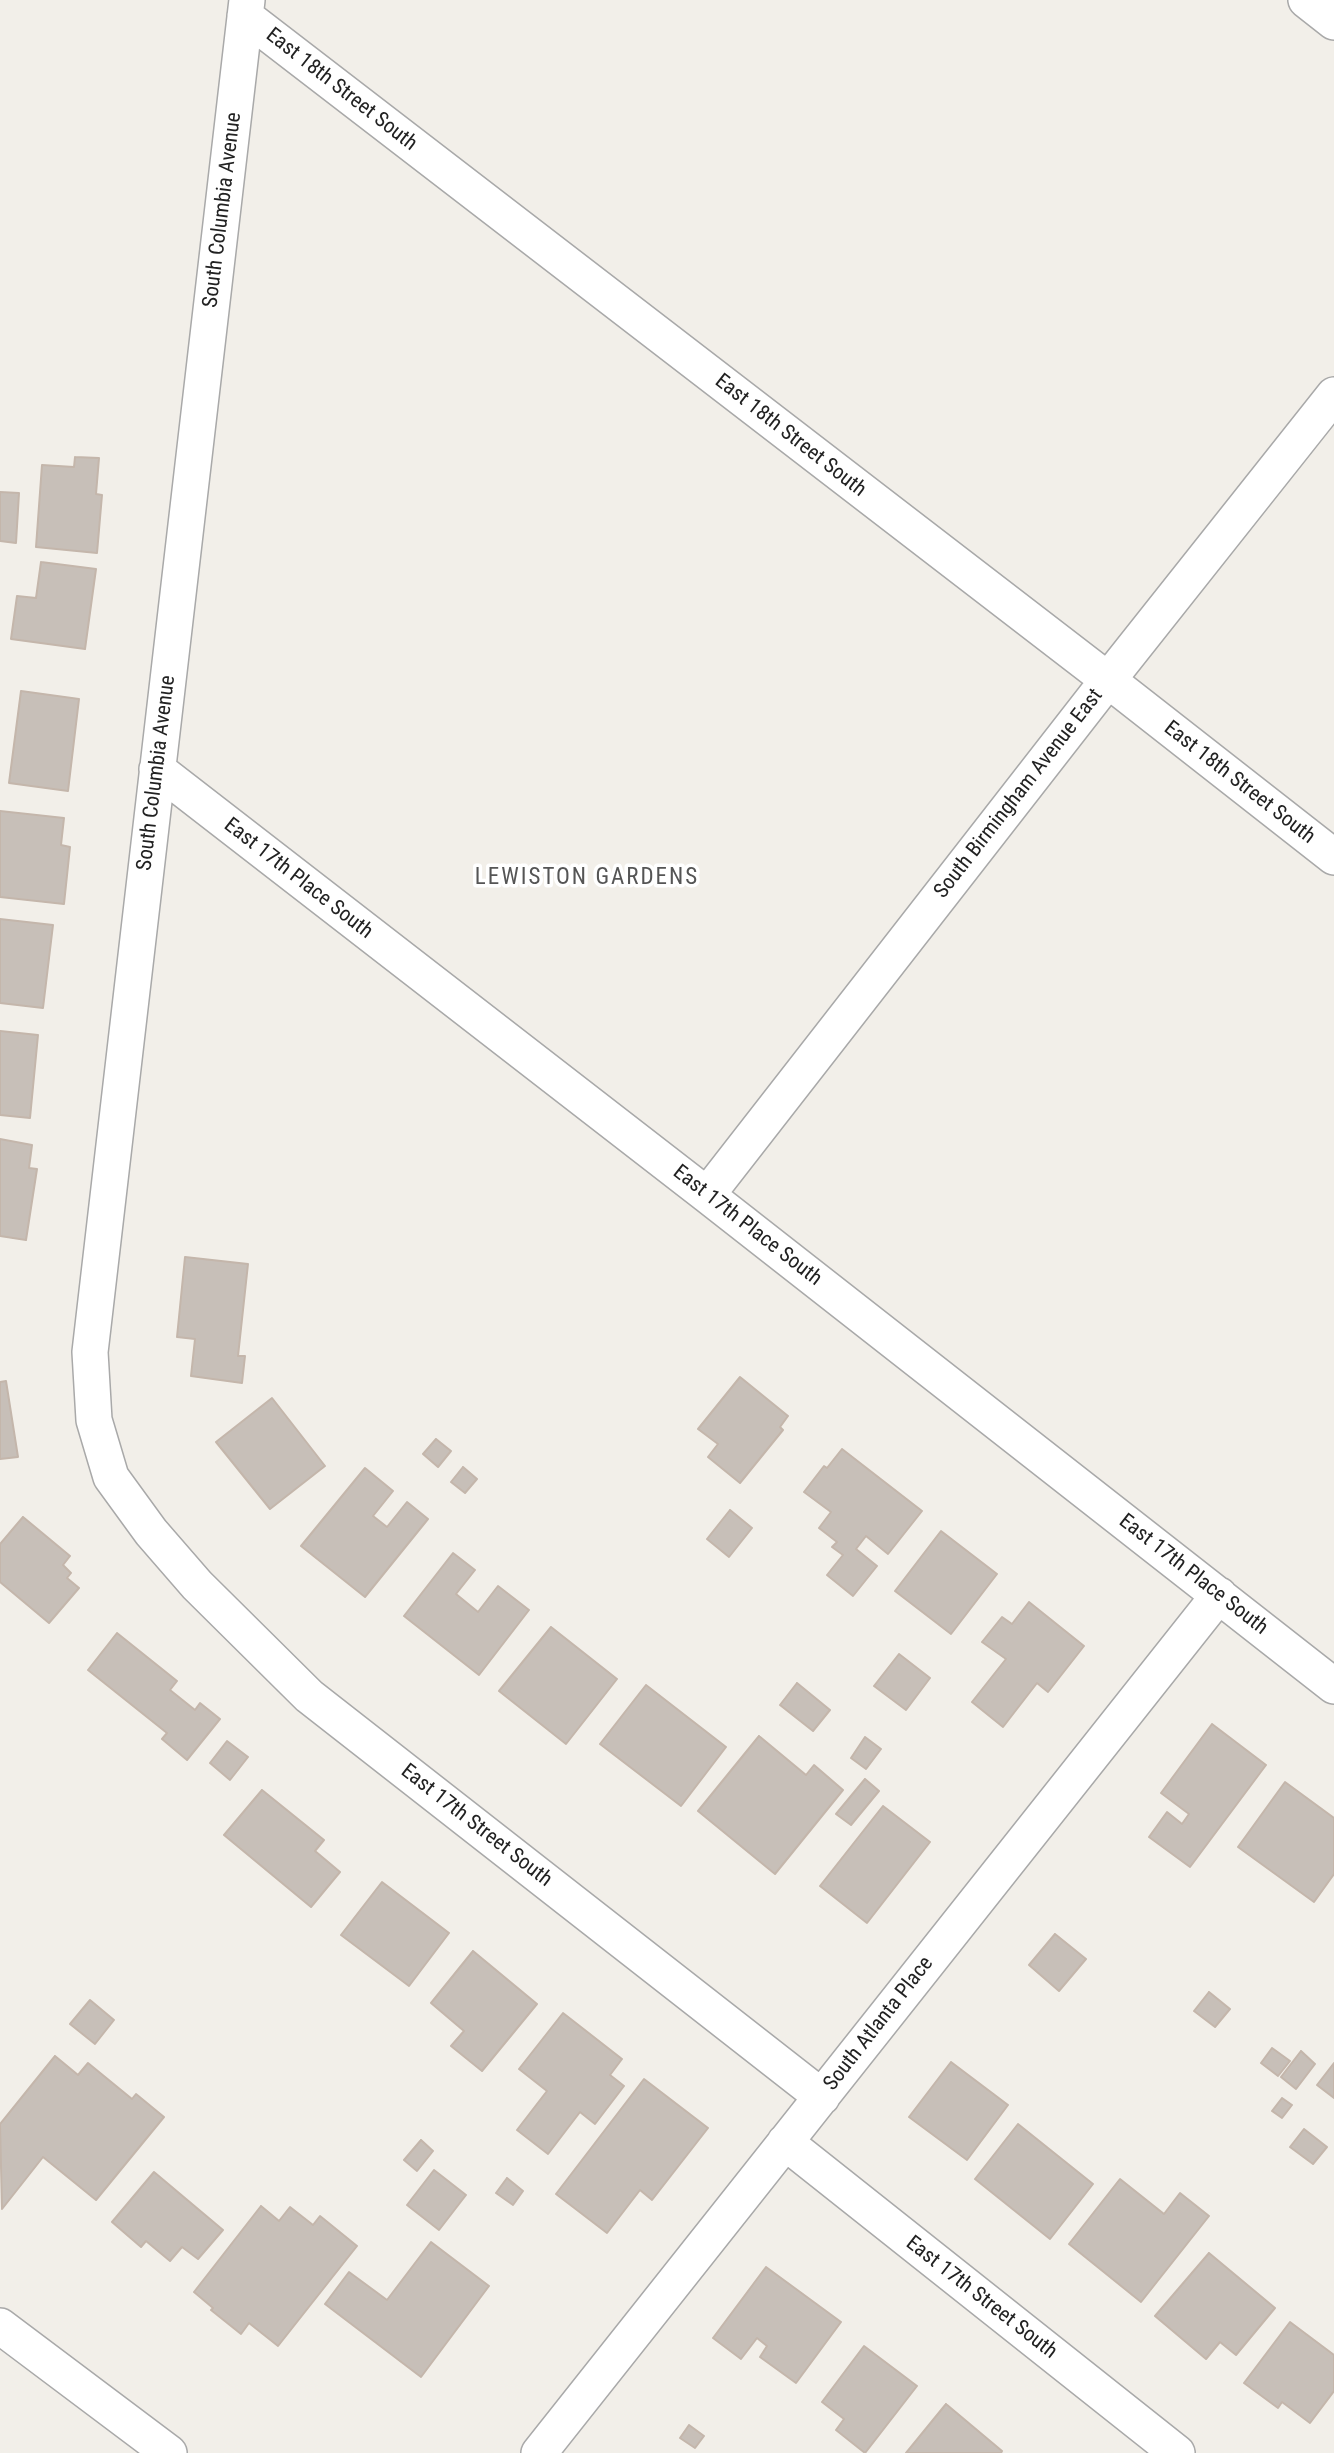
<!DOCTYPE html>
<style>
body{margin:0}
canvas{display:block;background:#f2efe9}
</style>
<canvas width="1334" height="2453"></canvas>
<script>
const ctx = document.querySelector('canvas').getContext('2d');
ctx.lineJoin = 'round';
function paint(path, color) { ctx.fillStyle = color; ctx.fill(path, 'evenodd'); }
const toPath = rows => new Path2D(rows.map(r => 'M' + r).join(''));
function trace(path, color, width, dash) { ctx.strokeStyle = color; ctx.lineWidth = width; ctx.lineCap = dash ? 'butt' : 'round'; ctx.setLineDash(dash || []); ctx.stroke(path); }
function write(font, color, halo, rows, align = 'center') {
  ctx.font = font + ' "Roboto Condensed",sans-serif'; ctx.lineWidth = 7; ctx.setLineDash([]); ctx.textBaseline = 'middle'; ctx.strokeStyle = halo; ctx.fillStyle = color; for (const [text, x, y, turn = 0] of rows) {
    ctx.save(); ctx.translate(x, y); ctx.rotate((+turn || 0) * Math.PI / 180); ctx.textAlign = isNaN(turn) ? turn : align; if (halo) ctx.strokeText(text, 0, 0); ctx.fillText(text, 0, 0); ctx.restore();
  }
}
const building = toPath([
 [75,457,99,458,96,494,102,495,97,553,36,547,42,465,74,467,75,457],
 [0,492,19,493,16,543,0,541,0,492],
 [41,562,96,569,85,649,11,639,17,596,36,598,41,562],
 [21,691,79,699,68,791,9,783,21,691],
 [0,811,64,818,61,845,70,847,64,904,0,897,0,811],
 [0,919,53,925,43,1008,0,1003,0,919],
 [0,1031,38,1035,30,1118,0,1115,0,1031],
 [0,1139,32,1145,29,1168,37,1169,26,1240,0,1236,0,1139],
 [185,1257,248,1264,238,1356,245,1356,242,1383,191,1376,195,1339,177,1337,185,1257],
 [740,1377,788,1416,780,1427,783,1430,740,1483,708,1457,718,1444,698,1429,740,1377],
 [6,1381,18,1457,0,1459,0,1382,6,1381],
 [272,1398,325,1466,270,1509,216,1442,272,1398],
 [436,1439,451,1451,438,1467,423,1454,436,1439],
 [842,1449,922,1511,888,1554,866,1536,856,1549,877,1566,853,1596,827,1575,843,1555,832,1547,837,1542,819,1528,831,1512,804,1492,824,1466,827,1468,842,1449],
 [463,1467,477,1479,465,1493,451,1482,463,1467],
 [365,1468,393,1491,373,1516,387,1527,407,1502,428,1519,365,1597,301,1546,365,1468],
 [730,1510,752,1528,729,1557,707,1539,730,1510],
 [23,1517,70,1556,63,1565,71,1573,67,1578,79,1588,49,1623,0,1582,0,1544,23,1517],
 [941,1531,997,1574,951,1634,895,1591,941,1531],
 [453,1553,475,1570,456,1594,478,1612,498,1586,529,1610,479,1675,404,1616,453,1553],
 [1029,1602,1084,1646,1048,1692,1037,1683,1003,1727,972,1702,1006,1659,982,1642,1002,1617,1012,1624,1029,1602],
 [551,1627,617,1679,566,1744,499,1691,551,1627],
 [117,1633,177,1681,170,1690,195,1710,200,1703,220,1719,187,1760,162,1739,167,1733,88,1670,117,1633],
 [899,1654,930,1678,906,1710,874,1686,899,1654],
 [797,1683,830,1710,813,1731,780,1705,797,1683],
 [646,1685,726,1747,681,1806,600,1744,646,1685],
 [1212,1724,1266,1765,1190,1867,1149,1837,1167,1812,1182,1824,1189,1814,1161,1793,1212,1724],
 [759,1736,806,1775,814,1765,843,1790,775,1874,698,1811,759,1736],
 [865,1737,881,1749,866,1769,851,1758,865,1737],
 [227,1741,248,1757,230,1780,210,1763,227,1741],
 [865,1779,879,1791,851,1825,836,1814,865,1779],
 [1285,1782,1334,1818,1334,1874,1314,1902,1238,1847,1285,1782],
 [262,1790,324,1840,315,1851,340,1872,311,1907,224,1835,262,1790],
 [883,1806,930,1842,867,1923,820,1886,883,1806],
 [382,1882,449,1933,409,1986,341,1935,382,1882],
 [1055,1934,1086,1959,1059,1991,1029,1965,1055,1934],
 [473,1951,537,2004,482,2071,451,2046,464,2031,431,2003,473,1951],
 [1209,1992,1230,2009,1215,2027,1194,2011,1209,1992],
 [90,2000,114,2020,95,2044,70,2024,90,2000],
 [563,2013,622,2059,610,2075,624,2086,595,2124,580,2112,548,2154,517,2130,547,2091,519,2069,563,2013],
 [1272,2048,1290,2061,1278,2076,1261,2063,1272,2048],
 [1301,2051,1315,2064,1296,2089,1281,2077,1301,2051],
 [55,2056,78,2075,88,2063,132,2099,136,2094,164,2117,96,2200,43,2157,2,2209,0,2124,55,2056],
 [951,2062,1008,2105,967,2160,909,2117,951,2062],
 [1334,2063,1334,2098,1317,2085,1334,2063],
 [644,2079,708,2128,652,2200,640,2190,607,2233,556,2194,644,2079],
 [1282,2098,1292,2105,1282,2118,1272,2111,1282,2098],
 [1018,2124,1093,2184,1050,2239,975,2179,1018,2124],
 [1304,2129,1327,2147,1313,2164,1290,2147,1304,2129],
 [421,2140,433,2151,417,2171,404,2160,421,2140],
 [434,2170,466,2195,439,2230,407,2205,434,2170],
 [154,2172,223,2230,198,2259,182,2247,170,2261,146,2241,141,2247,112,2222,154,2172],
 [507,2178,523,2191,513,2205,496,2193,507,2178],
 [1120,2179,1164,2214,1180,2193,1209,2216,1141,2302,1069,2244,1120,2179],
 [261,2206,279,2221,290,2207,313,2225,320,2216,357,2246,278,2346,249,2323,241,2334,211,2310,213,2308,194,2292,261,2206],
 [431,2242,489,2286,421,2377,325,2304,349,2272,387,2300,431,2242],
 [1209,2253,1275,2308,1236,2355,1220,2342,1206,2359,1155,2316,1209,2253],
 [766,2267,841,2322,796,2383,760,2357,767,2346,757,2338,741,2359,713,2338,766,2267],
 [1290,2322,1334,2355,1334,2391,1310,2423,1282,2402,1278,2408,1244,2383,1290,2322],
 [864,2346,917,2386,865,2453,836,2430,844,2419,822,2402,864,2346],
 [946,2404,1002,2451,1001,2453,906,2453,946,2404],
 [689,2425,704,2436,695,2448,680,2438,689,2425]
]);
paint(building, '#c7bfb8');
trace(building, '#c4b6ab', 2);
const street = toPath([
 [247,0,90,1352,94,1420,111,1477,151,1532,197,1585,309,1696,822,2097],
 [1306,0,1334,22],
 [245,16,1108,680,1334,857],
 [157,769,707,1195,1334,1686],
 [707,1195,1108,680,1334,395],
 [785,2142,1177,2453],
 [0,2326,169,2453],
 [539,2453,1219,1595]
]);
trace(street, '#a9a9a9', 38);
trace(street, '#fff', 35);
write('21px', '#222', '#fff', [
 ["East 18th Street South",341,90,38],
 ["South Columbia Avenue",223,210,-83],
 ["East 18th Street South",790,436,38],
 ["South Columbia Avenue",157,773,-83],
 ["East 18th Street South",1239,783,38],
 ["South Birmingham Avenue East",1019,794,-52],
 ["East 17th Place South",298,879,38],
 ["East 17th Place South",747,1226,38],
 ["East 17th Place South",1193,1575,38],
 ["East 17th Street South",476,1826,38],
 ["South Atlanta Place",879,2024,-52],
 ["East 17th Street South",981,2298,38]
]);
ctx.letterSpacing = '2px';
write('23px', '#555', '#fff', [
 ["LEWISTON GARDENS",587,878]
]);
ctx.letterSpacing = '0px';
</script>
